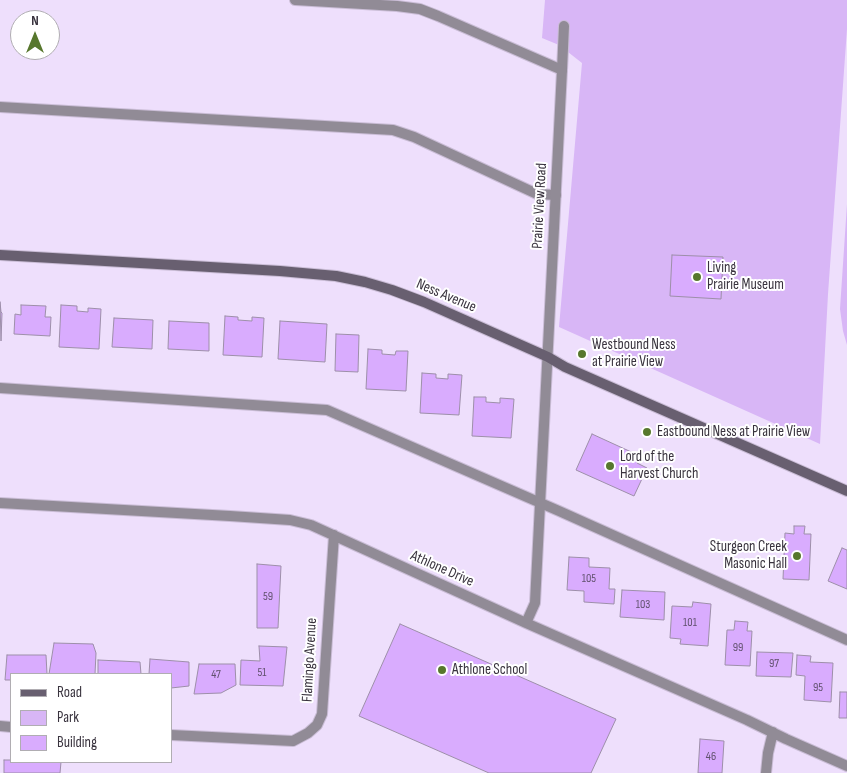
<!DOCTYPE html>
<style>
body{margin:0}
#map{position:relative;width:847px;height:773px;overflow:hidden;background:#eedffc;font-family:"Sofia Sans Condensed",sans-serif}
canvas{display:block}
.legend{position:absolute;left:10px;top:673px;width:162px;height:90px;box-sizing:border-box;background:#fff;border:1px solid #b0adb2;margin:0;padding:6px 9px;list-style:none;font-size:15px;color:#39333e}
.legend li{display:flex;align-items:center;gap:10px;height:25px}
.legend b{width:25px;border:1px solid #b0adb2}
.north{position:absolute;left:10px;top:10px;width:50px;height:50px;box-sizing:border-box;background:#fff;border:1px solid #b0adb2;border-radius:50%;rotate:0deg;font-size:14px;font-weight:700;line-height:20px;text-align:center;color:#39333e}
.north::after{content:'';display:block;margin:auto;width:18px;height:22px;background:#57772d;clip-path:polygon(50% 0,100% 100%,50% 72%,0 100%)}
</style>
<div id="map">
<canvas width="847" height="773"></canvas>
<ul class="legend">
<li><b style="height:6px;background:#685f70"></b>Road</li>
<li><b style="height:14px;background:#d8b6f6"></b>Park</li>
<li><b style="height:14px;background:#d9acfe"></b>Building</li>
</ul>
<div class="north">N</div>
</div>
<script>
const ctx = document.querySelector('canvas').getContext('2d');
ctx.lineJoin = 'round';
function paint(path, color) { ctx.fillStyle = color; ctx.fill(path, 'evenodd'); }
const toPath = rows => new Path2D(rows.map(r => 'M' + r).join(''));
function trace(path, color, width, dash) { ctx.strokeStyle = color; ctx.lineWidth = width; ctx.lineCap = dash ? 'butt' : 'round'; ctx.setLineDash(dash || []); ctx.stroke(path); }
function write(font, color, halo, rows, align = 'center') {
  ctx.font = font + ' "Sofia Sans Condensed",sans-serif'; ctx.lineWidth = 4; ctx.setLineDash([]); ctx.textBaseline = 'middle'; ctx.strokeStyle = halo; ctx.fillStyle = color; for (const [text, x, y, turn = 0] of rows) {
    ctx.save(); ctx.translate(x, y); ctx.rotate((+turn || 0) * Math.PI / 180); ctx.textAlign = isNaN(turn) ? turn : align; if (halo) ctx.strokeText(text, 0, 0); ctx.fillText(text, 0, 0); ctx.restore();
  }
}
paint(toPath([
 [545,0,847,0,847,29,828,294,820,444,559,327,582,63,559,45,542,38],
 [847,204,847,345,843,331,840,309]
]), '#d8b6f6');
const building = toPath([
 [672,255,723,257,721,299,670,296,672,255],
 [0,302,1,312,2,313,1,341,0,302],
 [21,305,46,306,45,317,51,317,50,336,14,334,15,314,21,315,21,305],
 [61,305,77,306,77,311,88,312,88,308,101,309,99,349,59,347,61,305],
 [225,316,238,317,238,320,252,321,252,317,264,318,262,357,223,355,225,316],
 [114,318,153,320,152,349,112,347,114,318],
 [169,321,209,323,209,351,168,349,169,321],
 [280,321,327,324,325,362,278,359,280,321],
 [336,334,359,335,358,372,335,371,336,334],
 [368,349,382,350,382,354,395,355,396,351,408,351,406,391,366,389,368,349],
 [422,373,436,374,436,378,448,379,448,374,462,375,459,415,420,413,422,373],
 [474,397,486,397,486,402,500,403,500,398,514,399,511,438,472,436,474,397],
 [592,434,640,456,637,463,647,468,634,496,576,470,592,434],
 [794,526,805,526,804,534,811,534,809,580,783,579,785,533,794,534,794,526],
 [842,548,847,550,847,589,828,581,842,548],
 [569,557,589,558,589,567,610,568,609,589,615,589,614,604,584,602,584,591,567,590,569,557],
 [257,564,281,566,278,628,257,628,257,564],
 [622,590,665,592,664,620,620,617,622,590],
 [693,602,711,604,708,646,680,644,681,639,670,638,672,606,692,607,693,602],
 [735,621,748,622,747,631,752,631,750,666,725,665,727,630,734,630,735,621],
 [400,624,616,719,591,773,489,773,359,716,400,624],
 [54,643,93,644,96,653,95,674,49,674,54,643],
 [259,646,287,647,283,686,240,685,241,660,260,661,259,646],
 [757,652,793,653,791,677,756,676,757,652],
 [7,655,46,655,47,674,11,674,11,680,5,680,7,655],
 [797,655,811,656,810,662,833,663,831,702,804,700,805,676,796,675,797,655],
 [150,659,189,662,189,686,171,688,171,674,149,674,150,659],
 [98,660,140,662,141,674,98,674,98,660],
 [199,664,235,664,236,685,221,693,194,694,199,664],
 [840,692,847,692,847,718,839,718,840,692],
 [700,739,724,741,722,773,698,773,700,739],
 [4,760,11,760,11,762,61,762,60,773,4,773,4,760]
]);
paint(building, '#d9acfe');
trace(building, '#9d8fa9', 1);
const service = toPath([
 [562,70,564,26],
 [0,107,393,130,414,137,537,194,556,195],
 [0,388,327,410,559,511,847,640]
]);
const minor = toPath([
 [295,0,397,6,420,9,438,16,562,70,535,603,526,623],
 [0,503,230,516,290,520,311,525,526,623,747,720,786,739,847,766],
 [0,726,11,727],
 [171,735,293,741,308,733,317,725,322,714,334,535],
 [766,773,768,753,773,732]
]);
const secondary = toPath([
 [0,255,280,271,336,276,365,282,392,290,424,302,548,357,565,367,847,491]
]);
trace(service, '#cabdd6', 12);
trace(minor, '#cabdd6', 12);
trace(secondary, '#cabdd6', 12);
trace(service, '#918b96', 10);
trace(minor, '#918b96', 10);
trace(secondary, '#685f70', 10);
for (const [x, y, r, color] of [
 [697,277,5,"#57772d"],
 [582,354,5,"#57772d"],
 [647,432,5,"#57772d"],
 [610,466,5,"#57772d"],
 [797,556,5,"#57772d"],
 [442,670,5,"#57772d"]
]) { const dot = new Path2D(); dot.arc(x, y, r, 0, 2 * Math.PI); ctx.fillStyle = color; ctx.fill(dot); trace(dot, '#fff', 2); }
write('12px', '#61516e', null, [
 ["105",589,579],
 ["59",268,597],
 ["103",643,605],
 ["101",690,623],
 ["99",738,648],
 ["97",774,664],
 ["51",262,673],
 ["47",216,675],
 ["95",818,688],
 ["46",711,757]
]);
write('15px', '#39333e', '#fff', [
 ["Prairie View Road",540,206,-87],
 ["Ness Avenue",446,296,23],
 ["Athlone Drive",442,569,24],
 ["Flamingo Avenue",310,660,-87]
]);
write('15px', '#39333e', '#fff', [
 ["Living",707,268],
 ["Prairie Museum",707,285],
 ["Westbound Ness",592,345],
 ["at Prairie View",592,362],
 ["Eastbound Ness at Prairie View",657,432],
 ["Lord of the",620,457],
 ["Harvest Church",620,474],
 ["Sturgeon Creek",787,547,"right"],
 ["Masonic Hall",787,564,"right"],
 ["Athlone School",452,670]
], 'left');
</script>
